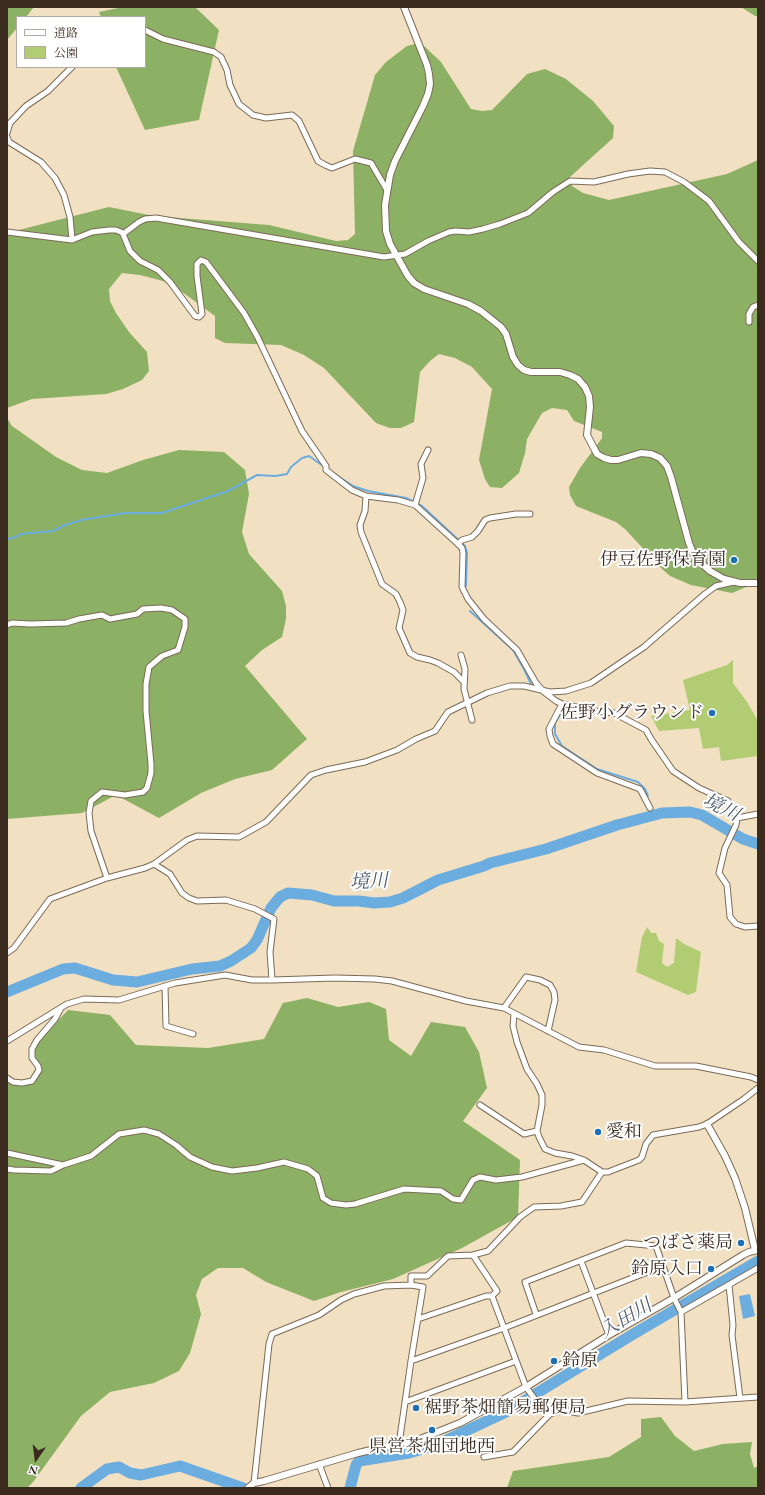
<!DOCTYPE html>
<meta charset="utf-8">
<style>
body{margin:0}
#map{position:relative;width:765px;height:1495px;overflow:hidden;background:#f2e0c2;font-family:"EB Garamond","Noto Serif JP",serif}
canvas{display:block}
.frame{position:absolute;inset:0;border:8px solid #3b2a1e;pointer-events:none}
.legend{position:absolute;left:16px;top:16px;width:130px;height:52px;box-sizing:border-box;background:#fff;border:1px solid #b1aaa5;margin:0;padding:5px 7px;list-style:none;font-size:12px;color:#3b2a1e}
.legend li{display:flex;align-items:center;gap:8px;height:20px}
.legend b{width:20px;border:1px solid #b1aaa5}
.north{position:absolute;left:16px;top:1439px;width:40px;height:40px;-webkit-text-stroke:3px #fff;paint-order:stroke;rotate:194deg;font-size:11px;font-weight:700;line-height:16px;text-align:center;color:#3b2a1e}
.north::after{content:'';display:block;margin:auto;width:14px;height:18px;background:#3b2a1e;clip-path:polygon(50% 0,100% 100%,50% 72%,0 100%)}
</style>
<div id="map">
<canvas width="765" height="1495"></canvas>
<div class="frame"></div>
<ul class="legend">
<li><b style="height:5px;background:#fff"></b>道路</li>
<li><b style="height:11px;background:#b1cc72"></b>公園</li>
</ul>
<div class="north">N</div>
</div>
<script>
const ctx = document.querySelector('canvas').getContext('2d');
ctx.lineJoin = 'round';
function paint(path, color) { ctx.fillStyle = color; ctx.fill(path, 'evenodd'); }
const toPath = rows => new Path2D(rows.map(r => 'M' + r).join(''));
function trace(path, color, width, dash) { ctx.strokeStyle = color; ctx.lineWidth = width; ctx.lineCap = dash ? 'butt' : 'round'; ctx.setLineDash(dash || []); ctx.stroke(path); }
function write(font, color, halo, rows, align = 'center') {
  ctx.font = font + ' "EB Garamond","Noto Serif JP",serif'; ctx.lineWidth = 4; ctx.setLineDash([]); ctx.textBaseline = 'middle'; ctx.strokeStyle = halo; ctx.fillStyle = color; for (const [text, x, y, turn = 0] of rows) {
    ctx.save(); ctx.translate(x, y); ctx.rotate((+turn || 0) * Math.PI / 180); ctx.textAlign = isNaN(turn) ? turn : align; if (halo) ctx.strokeText(text, 0, 0); ctx.fillText(text, 0, 0); ctx.restore();
  }
}
paint(toPath([
 [733,660,733,683,747,702,758,721,758,756,721,761,719,747,703,749,699,728,659,731,651,716,690,710,683,680,727,665],
 [647,927,651,933,656,933,659,941,664,944,662,963,667,967,674,963,676,938,684,944,701,952,696,992,688,995,636,972,642,937]
]), '#b1cc72');
paint(toPath([
 [7,7,34,7,26,17,17,17,17,28,7,40],
 [123,7,195,7,219,30,199,120,145,130,116,67,145,67,145,17,101,17,99,12],
 [741,7,758,7,758,16,755,16],
 [419,43,424,46,441,62,471,109,482,111,492,110,527,74,545,69,566,79,593,101,614,126,613,138,570,177,572,186,583,193,609,200,727,174,758,160,758,582,732,593,691,585,670,576,662,569,625,529,616,522,576,506,570,495,569,487,580,468,602,438,602,432,574,421,567,410,552,408,542,413,527,439,525,453,519,473,502,488,490,487,485,479,479,460,492,389,472,367,455,358,439,354,430,361,420,372,414,422,401,428,390,428,376,423,324,368,304,355,281,345,225,343,215,338,215,316,178,289,163,281,140,275,122,273,109,289,110,301,116,313,129,332,147,352,149,371,142,380,123,389,106,394,32,399,7,408,7,233,109,207,154,216,269,225,336,241,348,240,355,234,353,151,375,75,386,62,407,46],
 [7,418,12,426,56,457,82,470,107,473,143,460,179,450,224,452,245,470,249,494,242,532,249,554,282,591,286,606,286,619,282,637,262,650,245,666,307,739,272,770,235,779,201,793,159,818,116,795,82,813,7,819],
 [307,998,338,1007,369,1002,386,1009,389,1040,411,1056,431,1022,465,1027,479,1052,487,1088,463,1121,520,1160,518,1217,462,1248,393,1279,341,1292,314,1301,266,1282,243,1268,218,1268,202,1279,196,1295,201,1314,190,1353,179,1371,154,1383,110,1392,81,1416,33,1482,27,1488,7,1488,7,1080,13,1085,32,1083,42,1071,32,1055,36,1043,68,1010,110,1015,136,1045,208,1048,264,1039,283,1003],
 [661,1417,675,1436,694,1451,723,1444,752,1442,750,1454,754,1468,758,1466,758,1488,507,1488,513,1471,609,1457,641,1437,641,1419]
]), '#8cb064');
paint(toPath([
 [750,1294,755,1316,743,1319,739,1296]
]), '#6cade0');
trace(toPath([
 [329,470,353,486,368,491,406,498,422,506,465,546,467,553,466,586],
 [7,539,16,537,20,534,53,531,65,525,81,520,125,513,162,513,228,491,257,475,275,476,287,474,291,467,302,458,309,456,326,468],
 [470,611,513,650,524,669,531,684],
 [563,710,555,723,555,734,562,746,597,769,638,782,645,789,648,796],
 [656,813,657,815]
]), '#6cade0', 2);
trace(toPath([
 [7,992,63,969,75,968,113,980,137,982,192,969,220,966,231,961,251,948,257,940,271,908,280,897,288,893,312,895,334,901,359,901,374,903,390,902,403,898,438,880,484,866,490,863,546,849,617,825,662,813,690,812,702,815,743,839,758,844],
 [81,1488,107,1469,119,1467,130,1473,141,1475,180,1466,243,1488],
 [350,1488,356,1465,359,1461,409,1453,436,1445,506,1412,630,1336,758,1261]
]), '#6cade0', 11);
const minor = toPath([
 [145,30,163,39,214,52,221,57,227,70,230,85,239,104,253,115,266,118,292,115,299,121,318,161,325,165,332,168,355,159,371,163,387,190],
 [7,133,10,123,26,106,48,91,72,67],
 [7,137,9,142,41,162,55,178,64,195,70,217,72,240],
 [7,232,72,240,92,232,109,230,116,230,121,232,123,234,130,251,140,261,158,270,170,282,195,316,199,317,202,314,197,276,197,264,201,260,206,262,244,313,257,336,302,431,326,466,326,470,352,490,366,496,398,500,415,505,458,544,462,548,463,553,462,587,468,599,484,619,517,650,536,683,544,692,556,701,562,704,594,711,614,713,646,730,651,739,673,771,699,788,728,801,737,818,736,825,725,848,719,873,727,885,730,917,736,924,745,927,758,926],
 [123,234,139,222,145,219,156,218,384,257,405,254,428,241,449,232,455,231,469,232,483,229,500,224,528,213,553,192,570,181,594,182,628,174,650,171,665,172,684,182,709,201,739,242,758,261],
 [749,322,749,314,753,307,758,305],
 [366,496,365,511,360,525,361,532,382,584,396,594,400,602,403,610,399,628,410,653,417,657,430,660,438,663,454,672,464,682],
 [415,505,423,478,421,464,428,450],
 [458,544,462,540,472,537,478,531,485,520,490,518,516,514,530,514],
 [7,625,12,623,30,624,66,623,79,619,102,615,110,619,137,614,143,609,161,608,172,610,185,619,185,627,178,650,162,656,149,667,146,684,146,711,151,764,151,773,147,788,143,792,125,795,102,792,91,801,89,813,91,831,107,878],
 [461,655,465,669,464,689,472,720],
 [562,704,549,729,550,736,553,744,597,773,640,789,650,808],
 [737,818,758,814],
 [154,864,170,874,182,893,189,898,197,901,226,900,255,909,274,919,270,952,272,980],
 [7,953,14,948,50,899,107,878,145,868,154,864,187,840,197,836,239,837,266,822,311,775,326,770,365,762,397,750,416,739,435,731,448,712,487,693,510,686,524,686,550,692,566,691,591,683,644,647,705,594,716,586,734,582],
 [165,986,166,1026,193,1034],
 [504,1008,526,977,540,980,550,985,554,992,555,1000,548,1031],
 [514,1014,513,1026,517,1042,527,1069,537,1084,542,1095,542,1105,537,1131,539,1137,545,1149,555,1153,572,1156,584,1160,602,1172,608,1172,639,1160,642,1157,646,1144,653,1135,699,1127,707,1124,744,1099,758,1088],
 [7,1041,67,1004,84,999,119,1000,175,983,225,975,252,980,272,980,335,978,375,979,392,981,466,1001,504,1008,579,1047,604,1050,655,1066,696,1066,751,1077,758,1080],
 [7,1078,13,1082,22,1083,32,1081,39,1070,38,1066,32,1058,32,1049,37,1040,55,1019,61,1008],
 [480,1105,524,1134,537,1131],
 [7,1153,63,1165],
 [7,1169,14,1170,51,1171,63,1165,91,1156,119,1134,144,1130,159,1134,176,1145,190,1157,212,1167,232,1171,257,1168,284,1162,308,1169,317,1176,323,1198,331,1203,346,1205,355,1204,404,1189,441,1191,453,1199,461,1200,473,1180,480,1177,496,1180,522,1177,584,1160],
 [581,1261,609,1335],
 [411,1285,411,1276,427,1276,448,1256,473,1255],
 [729,1285,733,1325,732,1335,740,1398],
 [492,1296,497,1291,473,1255,488,1251,520,1217,534,1207,561,1206,582,1202,602,1172],
 [681,1312,758,1268],
 [536,1314,525,1282,626,1243,656,1246,674,1298,681,1312,685,1402],
 [418,1319,486,1296,492,1296,526,1387,536,1401,550,1414],
 [411,1361,504,1328,663,1266],
 [405,1402,516,1361],
 [484,1457,513,1452,550,1414,563,1410,578,1413,628,1401,685,1402,758,1397],
 [319,1464,328,1488],
 [254,1483,269,1344,272,1334,319,1315,341,1300,354,1294,384,1286,411,1285,423,1287,411,1361,399,1444]
]);
const tertiary = toPath([
 [404,7,427,65,429,74,430,84,428,94,423,106,395,161,390,175,385,205,386,231,390,244,408,276,414,283,424,289,468,304,481,311,501,327,506,334,513,357,518,365,524,370,531,372,560,372,570,375,578,379,585,387,589,396,590,407,587,435,597,454,604,458,611,460,618,460,641,453,651,454,660,458,667,466,671,477,689,543,693,553,700,562,710,571,724,579,740,583,758,583],
 [707,1124,725,1156,735,1178,745,1208,755,1250],
 [248,1488,254,1483,264,1481,358,1453,420,1439,460,1423,526,1387,609,1335,674,1298,743,1255,749,1252,758,1250]
]);
trace(minor, '#7b6a57', 7);
trace(tertiary, '#7b6a57', 8);
trace(minor, '#fff', 5);
trace(tertiary, '#fff', 6);
for (const [x, y, r, color] of [
 [734,560,4,"#1f6fb2"],
 [712,713,4,"#1f6fb2"],
 [598,1132,4,"#1f6fb2"],
 [741,1243,4,"#1f6fb2"],
 [711,1269,4,"#1f6fb2"],
 [554,1361,4,"#1f6fb2"],
 [416,1408,4,"#1f6fb2"],
 [432,1430,4,"#1f6fb2"]
]) { const dot = new Path2D(); dot.arc(x, y, r, 0, 2 * Math.PI); ctx.fillStyle = color; ctx.fill(dot); trace(dot, '#fff', 1.5); }
write('18px', '#3b2a1e', '#fff', [
 ["伊豆佐野保育園",726,560],
 ["佐野小グラウンド",704,713],
 ["愛和",606,1132,"left"],
 ["つばさ薬局",733,1243],
 ["鈴原入口",703,1269],
 ["鈴原",562,1361,"left"],
 ["裾野茶畑簡易郵便局",424,1408,"left"],
 ["県営茶畑団地西",432,1447,"center"]
], 'right');
write('italic 19px', '#4f5e6c', '#fff', [
 ["境川",721,808,26],
 ["境川",369,882,-3],
 ["入田川",626,1319,-31]
]);
</script>
